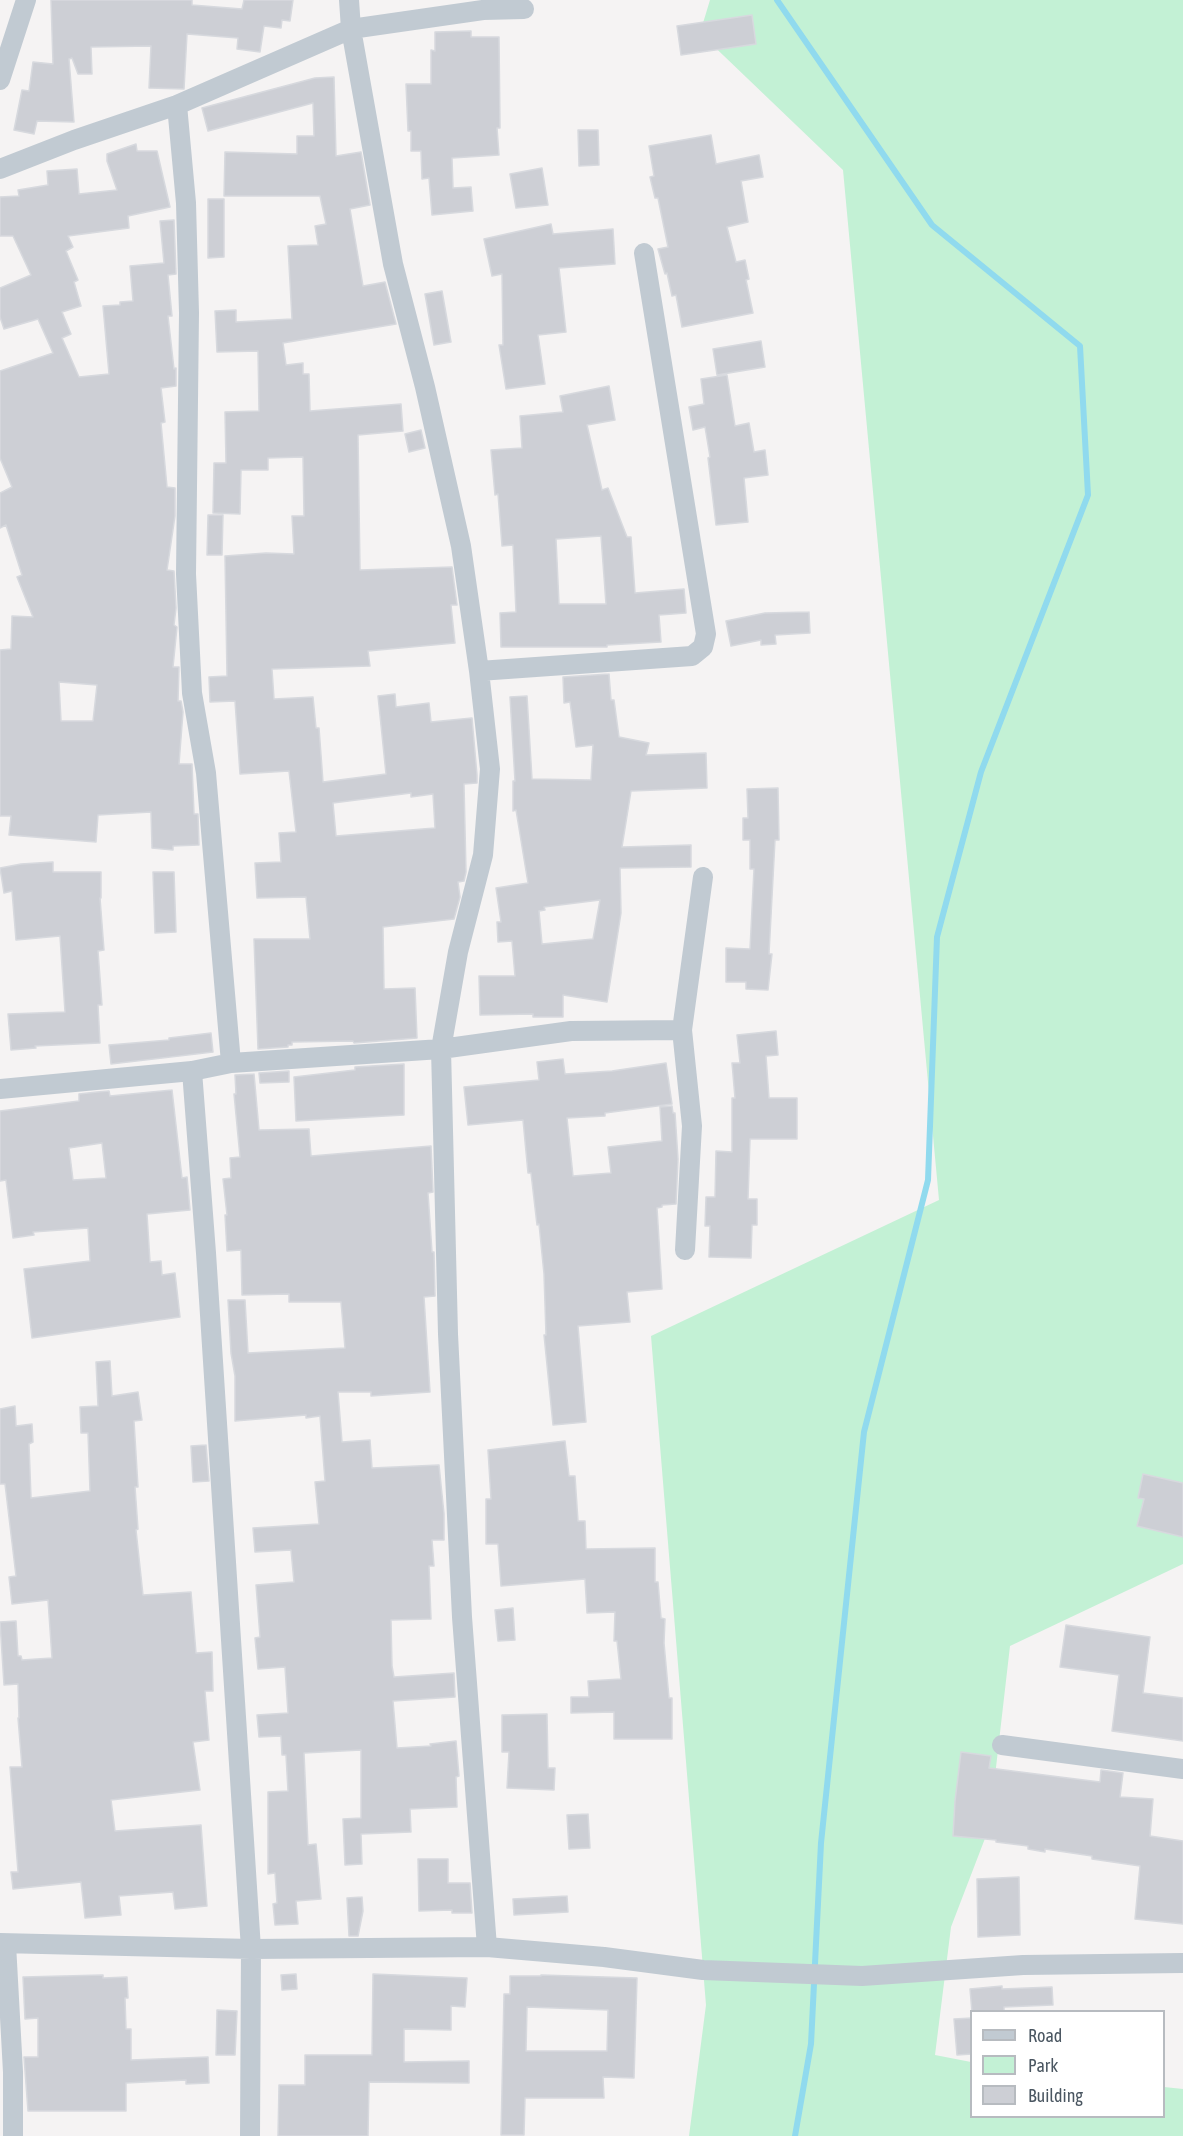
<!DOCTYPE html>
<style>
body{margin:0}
#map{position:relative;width:1183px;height:2136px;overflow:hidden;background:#f5f3f3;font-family:"Asap Condensed",sans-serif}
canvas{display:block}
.legend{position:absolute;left:970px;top:2010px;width:195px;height:108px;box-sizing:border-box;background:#fff;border:2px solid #b7bbc0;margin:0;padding:8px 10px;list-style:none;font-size:18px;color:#4a5661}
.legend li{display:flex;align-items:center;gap:12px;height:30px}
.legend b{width:30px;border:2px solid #b7bbc0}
</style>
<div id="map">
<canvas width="1183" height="2136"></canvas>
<ul class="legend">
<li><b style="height:8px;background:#c1cad2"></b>Road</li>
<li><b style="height:16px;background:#c3f1d5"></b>Park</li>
<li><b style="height:16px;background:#cdcfd5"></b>Building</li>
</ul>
</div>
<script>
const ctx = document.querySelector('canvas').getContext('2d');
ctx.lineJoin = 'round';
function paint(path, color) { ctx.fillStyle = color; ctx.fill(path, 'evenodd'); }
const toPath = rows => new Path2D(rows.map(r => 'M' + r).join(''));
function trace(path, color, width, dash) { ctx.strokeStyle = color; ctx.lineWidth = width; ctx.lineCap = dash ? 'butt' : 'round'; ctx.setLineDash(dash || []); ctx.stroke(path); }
paint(toPath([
 [710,0,1183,0,1183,1564,1010,1646,989,1828,951,1927,935,2055,971,2062,972,2116,1164,2116,1164,2087,1183,2089,1183,2136,689,2136,706,2005,651,1336,939,1200,843,170,700,33]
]), '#c3f1d5');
trace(toPath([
 [777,0,932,225,1080,346,1088,495,981,772,937,937,928,1180,864,1432,821,1843,811,2044,795,2136]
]), '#90daee', 6);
const building = toPath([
 [51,0,192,0,192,5,242,9,244,0,293,0,290,21,282,20,281,28,264,26,260,52,237,49,238,38,187,34,184,89,149,88,151,46,91,47,92,74,78,74,72,58,69,59,74,122,37,121,34,134,14,130,22,90,29,91,33,62,53,64,51,0],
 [752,15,756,44,681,55,677,26,752,15],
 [471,31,471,37,499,37,500,128,497,128,499,155,452,158,453,188,471,187,473,211,432,215,429,178,422,179,421,151,411,151,411,131,408,131,406,84,431,84,431,50,435,51,435,32,471,31],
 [334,77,336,156,361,152,370,205,350,209,363,286,385,282,396,324,283,343,286,365,303,363,303,374,309,374,310,411,401,404,403,431,358,435,360,570,452,567,457,605,451,605,455,643,368,651,370,666,272,669,274,699,313,697,316,728,319,728,323,782,386,774,378,696,395,694,396,707,429,703,431,722,472,718,477,775,477,783,464,784,466,872,464,881,458,882,460,897,454,919,383,927,384,989,415,988,417,1038,354,1043,353,1041,292,1042,292,1045,288,1045,288,1047,258,1049,254,939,310,939,306,897,257,898,255,863,281,862,279,833,296,832,289,771,240,774,235,701,210,702,209,677,227,676,225,556,266,553,294,554,292,516,304,516,303,457,268,458,268,470,241,470,240,514,213,513,214,463,226,463,225,412,259,411,258,351,217,352,215,311,236,310,236,322,292,319,288,246,318,245,315,226,326,224,320,196,224,196,225,152,297,154,297,136,314,136,313,103,208,131,202,108,315,78,334,77],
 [411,793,411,797,433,794,435,828,336,836,333,803,411,793],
 [578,130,598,130,599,165,579,166,578,130],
 [711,135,716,164,759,155,763,177,741,181,748,222,727,227,736,262,745,260,749,279,746,280,753,313,682,327,676,295,672,296,667,273,665,274,658,249,668,247,658,198,655,198,650,177,654,176,649,146,711,135],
 [136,144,137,151,157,151,170,207,128,216,129,228,68,236,73,247,66,251,78,280,74,282,81,306,62,312,71,334,62,338,79,377,109,374,103,306,120,305,120,302,133,301,130,266,164,263,160,221,174,220,176,274,168,275,172,316,168,316,174,369,176,368,176,386,161,388,165,422,161,423,167,487,175,488,175,516,167,570,174,571,176,608,174,625,177,627,173,667,179,667,178,701,181,701,183,712,179,764,192,764,194,814,198,814,199,845,173,846,173,850,152,848,151,812,98,815,96,842,9,835,11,816,0,816,0,650,11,649,12,616,33,617,17,577,22,575,6,525,0,528,0,493,12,487,0,458,0,371,53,353,38,319,4,329,0,317,0,288,31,275,13,236,0,236,0,197,19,196,18,190,48,185,47,171,77,169,79,194,117,190,107,161,107,154,136,144],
 [59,682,97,685,93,721,61,721,59,682],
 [542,168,548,205,516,208,510,174,542,168],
 [208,199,224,199,224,257,208,258,208,199],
 [551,224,553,234,613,229,615,264,559,268,566,332,538,335,545,384,506,389,499,345,503,345,502,274,492,276,484,239,551,224],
 [442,291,451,342,434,345,425,294,442,291],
 [761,341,765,367,717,375,713,349,761,341],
 [727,375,735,426,749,423,754,452,765,450,768,475,744,478,748,522,716,525,708,458,710,457,705,427,693,430,689,407,704,404,701,379,727,375],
 [609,386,615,420,587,425,602,490,608,488,627,537,631,537,635,593,684,589,686,613,659,615,661,642,607,645,607,647,501,647,500,613,516,612,513,545,502,546,498,494,495,495,491,450,522,448,520,416,563,412,560,396,609,386],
 [601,536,606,604,559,604,556,539,601,536],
 [421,430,425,448,409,452,405,434,421,430],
 [208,515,223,515,222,555,207,555,208,515],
 [809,612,810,633,775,635,776,644,761,645,761,640,731,646,726,621,765,613,809,612],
 [609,674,611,700,614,700,619,737,649,743,646,755,706,753,707,788,631,791,622,847,691,845,691,867,620,868,621,913,607,1002,563,995,563,1017,533,1017,533,1014,480,1015,479,976,515,976,512,941,498,942,497,922,501,922,496,888,528,883,516,810,513,811,513,781,515,781,510,697,527,696,532,779,591,780,593,745,576,747,570,702,564,703,563,677,609,674],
 [600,900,593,939,542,944,539,911,545,910,544,907,600,900],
 [778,788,779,840,775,840,769,954,772,954,768,990,746,989,746,982,726,982,726,948,750,949,754,869,750,869,750,840,743,840,743,818,748,818,747,789,778,788],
 [53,862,53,872,101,872,101,898,100,898,104,950,98,951,102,1005,98,1005,100,1043,35,1046,36,1048,11,1050,8,1014,65,1012,60,936,16,940,12,891,4,893,0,868,21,864,53,862],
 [153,872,174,872,176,932,155,933,153,872],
 [776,1031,778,1055,766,1056,769,1098,797,1098,797,1139,750,1139,748,1199,757,1199,757,1225,752,1225,751,1258,709,1257,710,1226,705,1226,706,1197,715,1197,716,1151,732,1152,732,1098,735,1098,732,1063,740,1063,737,1035,776,1031],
 [211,1033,213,1052,111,1064,109,1045,169,1040,169,1038,211,1033],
 [563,1059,565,1074,612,1071,666,1063,672,1104,605,1113,605,1116,567,1118,573,1176,611,1173,608,1147,662,1141,660,1107,672,1106,673,1113,675,1113,678,1159,676,1204,662,1205,662,1207,657,1208,662,1289,627,1292,630,1322,578,1326,586,1422,553,1425,544,1335,546,1335,544,1274,539,1224,537,1225,531,1173,528,1173,523,1120,468,1125,464,1087,539,1080,537,1062,563,1059],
 [404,1064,404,1115,296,1121,294,1077,355,1070,355,1067,404,1064],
 [289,1071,289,1082,260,1083,259,1073,289,1071],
 [254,1074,259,1130,309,1129,311,1156,431,1146,433,1192,428,1193,432,1252,434,1252,435,1296,424,1297,430,1392,371,1396,371,1392,338,1392,342,1442,370,1440,372,1468,439,1465,444,1514,444,1540,432,1540,434,1566,429,1566,431,1619,391,1620,392,1666,394,1677,454,1673,455,1697,393,1701,397,1748,431,1746,430,1744,456,1741,459,1776,456,1777,457,1807,410,1809,411,1832,361,1834,362,1864,345,1865,343,1819,361,1818,361,1750,304,1753,308,1845,316,1844,321,1899,296,1901,298,1924,275,1925,273,1904,277,1903,275,1873,268,1874,268,1792,288,1791,286,1755,282,1755,281,1736,259,1737,257,1715,288,1713,285,1667,258,1669,255,1638,260,1637,256,1585,294,1582,291,1550,255,1552,253,1528,319,1524,315,1482,325,1481,320,1416,306,1418,306,1415,235,1421,235,1376,231,1353,228,1300,245,1300,248,1353,345,1348,341,1302,289,1302,289,1294,242,1295,241,1250,227,1251,225,1215,227,1215,223,1179,231,1178,230,1158,240,1157,234,1094,236,1094,235,1075,254,1074],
 [172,1090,182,1178,187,1177,190,1210,147,1214,150,1262,161,1261,162,1275,175,1273,180,1317,32,1338,24,1269,90,1261,88,1228,33,1232,34,1235,13,1238,6,1180,0,1181,0,1111,79,1101,79,1094,97,1092,109,1091,110,1096,172,1090],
 [102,1143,106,1178,73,1180,69,1148,102,1143],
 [110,1361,112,1396,138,1392,142,1420,134,1421,138,1487,135,1487,138,1529,136,1530,143,1595,191,1592,196,1653,212,1652,213,1691,205,1691,209,1740,193,1742,200,1790,111,1800,115,1831,201,1825,207,1906,175,1909,173,1892,119,1896,121,1915,85,1918,81,1882,13,1889,11,1872,18,1872,10,1767,22,1767,18,1718,19,1718,18,1684,4,1685,0,1622,16,1621,18,1656,21,1656,22,1660,52,1658,48,1600,12,1604,9,1577,16,1576,5,1484,0,1484,0,1409,15,1406,16,1426,32,1424,33,1442,29,1444,31,1498,90,1491,88,1433,81,1433,80,1407,98,1406,96,1362,110,1361],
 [565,1441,569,1476,575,1476,578,1521,585,1521,586,1549,655,1548,655,1582,658,1582,661,1618,665,1619,664,1643,669,1698,672,1698,672,1739,614,1739,614,1712,571,1713,571,1697,589,1697,588,1681,621,1679,617,1641,614,1641,615,1612,587,1613,585,1579,501,1586,498,1544,486,1544,486,1499,491,1499,488,1450,565,1441],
 [206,1445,209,1481,193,1482,191,1446,206,1445],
 [1143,1474,1183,1483,1183,1537,1137,1526,1144,1499,1138,1498,1143,1474],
 [513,1608,515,1640,498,1641,495,1610,513,1608],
 [1066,1625,1150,1637,1143,1693,1183,1698,1183,1741,1112,1731,1119,1675,1060,1667,1066,1625],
 [547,1714,548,1768,555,1768,554,1790,507,1788,509,1752,502,1752,502,1715,547,1714],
 [961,1752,991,1756,989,1768,1060,1777,1100,1782,1101,1770,1123,1773,1120,1797,1153,1799,1150,1836,1183,1841,1183,1924,1135,1919,1140,1866,1092,1859,1092,1856,1045,1849,1045,1852,1028,1849,1028,1846,996,1842,996,1840,953,1836,955,1801,961,1752],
 [588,1814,590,1848,569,1849,567,1815,588,1814],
 [418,1859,448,1859,448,1883,470,1883,472,1913,452,1913,452,1910,419,1911,418,1859],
 [1019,1877,1020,1935,978,1937,977,1879,1019,1877],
 [567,1896,568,1912,514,1915,513,1899,567,1896],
 [362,1897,363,1911,358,1936,349,1936,347,1898,362,1897],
 [296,1974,297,1989,282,1990,281,1975,296,1974],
 [373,1974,467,1978,465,2007,451,2006,451,2030,404,2029,404,2062,469,2061,469,2083,369,2082,368,2136,278,2136,279,2085,305,2085,305,2055,372,2055,373,1974],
 [103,1975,103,1978,127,1977,128,1998,125,1998,126,2029,131,2029,131,2060,208,2057,209,2083,186,2084,186,2080,126,2083,126,2111,28,2111,24,2057,38,2057,38,2018,25,2019,23,1977,103,1975],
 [541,1975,637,1978,634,2078,603,2077,604,2098,525,2098,524,2135,501,2135,504,1994,510,1994,510,1976,541,1976,541,1975],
 [527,2007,608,2010,607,2051,526,2051,527,2007],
 [1002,1986,1002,1989,1052,1987,1053,2005,1004,2007,1004,2012,972,2012,970,1989,1002,1986],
 [217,2010,237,2011,235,2055,216,2055,217,2010],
 [972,2018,972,2054,957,2055,954,2019,972,2018]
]);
paint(building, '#cdcfd5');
trace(building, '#d7d9de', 1.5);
trace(toPath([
 [349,0,351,29,393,264,425,387,461,546,479,671,490,769,483,855,458,952,441,1049,448,1334,462,1617,487,1947],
 [0,80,26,0],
 [177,105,186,203,189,313,186,574,192,693,206,773,231,1063],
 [0,169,74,140,177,105,351,29,483,10,524,9],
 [479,671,692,656,703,647,706,634,644,253],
 [192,1071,206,1253,251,1949,250,2136],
 [0,1089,192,1071,231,1063,441,1049,571,1031,682,1030],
 [685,1250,692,1126,682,1030,703,877],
 [1002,1745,1183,1769],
 [0,1943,251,1949,487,1947,604,1957,703,1970,862,1976,1023,1965,1183,1963],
 [6,1944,13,2072,13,2136]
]), '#c1cad2', 20);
</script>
